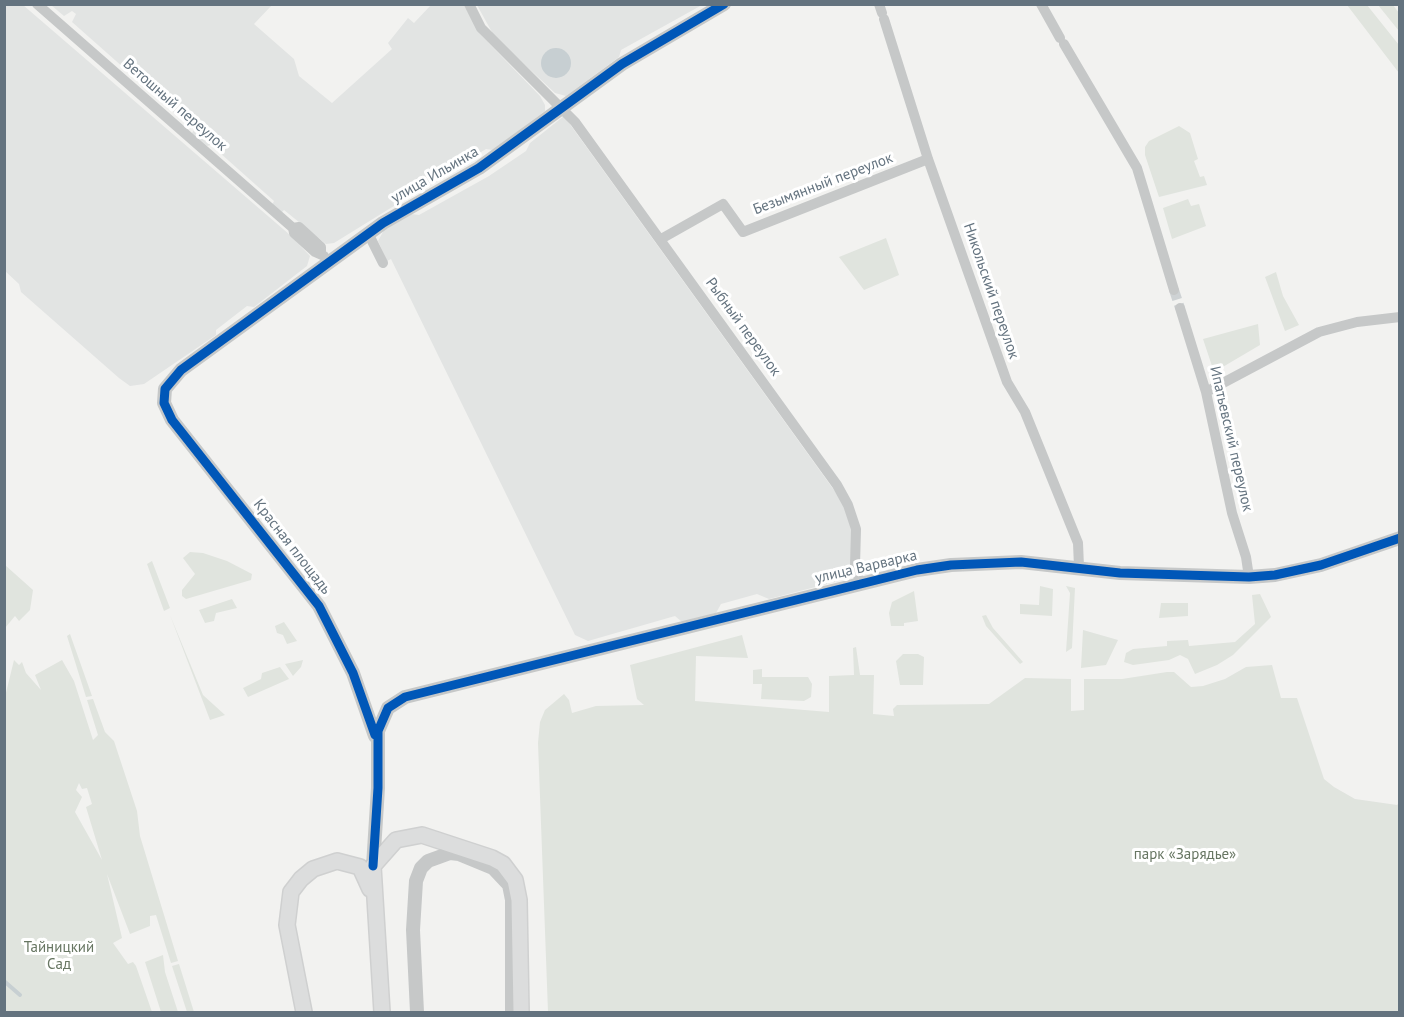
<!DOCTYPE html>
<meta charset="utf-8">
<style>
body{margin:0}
#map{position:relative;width:1404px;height:1017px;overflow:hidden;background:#f2f2f0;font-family:"PT Sans",sans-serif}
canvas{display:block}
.frame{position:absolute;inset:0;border:6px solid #64737f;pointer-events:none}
</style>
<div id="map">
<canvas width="1404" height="1017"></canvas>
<div class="frame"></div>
</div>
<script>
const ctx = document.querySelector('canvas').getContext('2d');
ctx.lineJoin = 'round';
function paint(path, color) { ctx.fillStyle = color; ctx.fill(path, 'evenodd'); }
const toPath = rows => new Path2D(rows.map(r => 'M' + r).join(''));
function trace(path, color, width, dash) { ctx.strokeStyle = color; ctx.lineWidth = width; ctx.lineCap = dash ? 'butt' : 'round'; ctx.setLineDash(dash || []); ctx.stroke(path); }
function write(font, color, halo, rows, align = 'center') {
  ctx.font = font + ' "PT Sans",sans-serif'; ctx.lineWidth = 6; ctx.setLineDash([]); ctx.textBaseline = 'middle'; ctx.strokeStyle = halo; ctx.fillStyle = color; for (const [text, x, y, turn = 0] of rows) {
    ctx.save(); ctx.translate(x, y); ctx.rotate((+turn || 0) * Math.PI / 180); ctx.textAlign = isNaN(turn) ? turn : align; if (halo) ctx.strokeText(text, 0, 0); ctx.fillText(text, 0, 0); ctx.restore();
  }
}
paint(toPath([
 [5,4,23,5,290,235,310,256,307,266,254,307,247,306,216,330,216,335,144,384,130,386,119,378,21,292,19,284,5,271],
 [51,5,272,5,254,24,294,59,299,76,332,103,392,49,388,43,408,18,414,23,431,5,464,5,480,34,540,96,545,105,545,111,493,150,486,149,334,243,326,244,284,210,281,213,272,205,274,201,211,145,207,146,192,133,194,130,72,22,76,14,72,11,64,16],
 [477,5,702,5,621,50,619,57,566,96,555,93,509,50,493,34],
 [564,116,844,504,853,531,854,577,769,599,757,594,721,604,716,613,682,622,675,616,588,641,575,635,391,259,387,261,378,241,384,230,411,214,419,215,489,176,526,151,530,143]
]), '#e2e4e3');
paint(toPath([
 [1347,5,1367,5,1399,45,1399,73],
 [1378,5,1393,5,1399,13,1399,31],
 [1179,126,1190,133,1198,159,1194,161,1200,177,1204,176,1207,185,1159,197,1145,155,1145,147,1149,141],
 [1188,199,1191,206,1199,204,1206,226,1172,239,1163,208],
 [886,238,899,275,864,290,839,257],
 [1276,272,1283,296,1299,325,1285,331,1265,277],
 [1258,324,1260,345,1221,368,1212,366,1203,339],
 [190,552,203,553,227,561,252,574,251,580,186,599,182,596,182,590,195,574,183,558],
 [152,561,170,608,164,611,147,564],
 [5,565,33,590,30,610,19,621,15,616,5,628],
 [1040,586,1053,589,1052,616,1020,614,1020,604,1039,605],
 [1066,586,1075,588,1072,648,1066,652,1070,593],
 [914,591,918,621,904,623,904,626,891,626,889,613,892,602],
 [1260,594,1271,617,1233,655,1217,665,1195,674,1188,659,1180,655,1169,660,1133,665,1124,662,1126,653,1133,649,1167,646,1167,641,1188,640,1189,646,1235,642,1255,624,1252,595],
 [232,599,237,608,216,613,214,621,205,623,199,610],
 [1161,603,1188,603,1188,616,1159,618],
 [170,615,203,695,225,715,210,720],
 [986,615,993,628,1023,662,1020,664,986,626,982,616],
 [284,622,297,641,287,644,283,635,277,633,275,626],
 [1083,630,1118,640,1106,665,1081,668],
 [70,634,92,696,86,697,67,636],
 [742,635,748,658,696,656,695,701,829,712,829,676,854,675,853,648,856,647,860,675,874,675,873,714,894,716,893,709,897,705,989,704,1025,678,1071,679,1071,711,1084,710,1084,679,1122,679,1167,672,1174,672,1191,687,1203,686,1225,679,1246,667,1272,665,1281,698,1297,698,1324,779,1334,787,1355,799,1397,805,1399,803,1399,1012,548,1012,538,743,540,722,545,710,564,694,569,700,572,713,596,706,644,705,637,699,630,665],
 [903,654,918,654,924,657,923,685,900,685,896,661],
 [14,660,19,665,22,662,26,673,41,690,35,675,62,660,74,681,93,740,98,735,87,700,93,699,105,732,114,741,137,811,140,836,178,961,171,963,156,915,150,916,150,926,130,934,107,874,122,938,113,943,128,964,133,962,136,966,152,1012,5,1012,4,701],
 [79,783,82,789,87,788,92,804,86,807,102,860,75,812,82,797,76,790],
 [303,660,301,667,293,676,285,664],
 [280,667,289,679,248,697,243,688,261,679,262,673],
 [762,669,762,677,808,677,812,684,811,697,804,701,761,699,762,684,753,684,753,670],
 [163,955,165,972,178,1012,161,1012,145,962],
 [179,964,194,1012,187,1012,172,966]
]), '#e0e4de');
paint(toPath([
 '541 63a15 15 0 1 1 30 0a15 15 0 1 1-30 0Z'
]), '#c7cfd2');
trace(toPath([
 [4,981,20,995]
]), '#c7cfd2', 4);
trace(toPath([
 [1174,290,1180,308]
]), '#ced2d4', 10, [10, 5]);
const secondary = toPath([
 [304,1012,287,925,291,892,301,879,313,869,337,861,360,867,370,889],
 [382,1012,373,866,396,840,422,835,492,858,503,864,515,880,519,900,521,1012]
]);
trace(secondary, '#cfd0d0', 18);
trace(toPath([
 [37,4,293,228,299,227,321,247,321,253],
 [469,4,481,28,575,122,837,485,848,505,856,529,855,566,860,583],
 [879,4,882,13],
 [1041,4,1060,38],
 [884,19,928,159,1007,382,1025,412,1078,543,1079,567],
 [1064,44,1137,168,1174,290],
 [293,228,294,233,315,252,324,256],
 [368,233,383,263],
 [661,239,723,204,743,232,928,159],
 [1180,308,1206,392,1232,513,1246,557,1249,577],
 [1206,392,1319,332,1357,322,1400,317]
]), '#c6c8c8', 10);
trace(toPath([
 [375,736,353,673,319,606,172,420,164,403,165,389,181,370,383,223,479,168,622,64,724,4],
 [373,866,378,788,378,731,388,708,405,697,917,570,951,565,1021,562,1120,573,1249,577,1275,575,1321,565,1400,538],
 [417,1012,413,930,416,881,421,868,428,861,450,853,459,854,493,868,509,885,512,900,512,1012]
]), '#c6c8c8', 14);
trace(secondary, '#dcdddd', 15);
trace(toPath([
 [375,735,353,673,319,606,172,420,164,403,165,389,181,370,383,223,479,168,622,64,724,4],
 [373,866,378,788,378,731,388,708,405,697,917,570,951,565,1021,562,1120,573,1249,577,1275,575,1321,565,1400,538]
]), '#0057b8', 9);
write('15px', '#64737f', '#fff', [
 ["Ветошный переулок",175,105,41],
 ["улица Ильинка",435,175,-30],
 ["Безымянный переулок",823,184,-21],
 ["Никольский переулок",991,291,71],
 ["Рыбный переулок",743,327,54],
 ["Ипатьевский переулок",1231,439,77],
 ["Красная площадь",292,547,52],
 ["улица Варварка",866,567,-13]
]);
write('15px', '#677662', '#fff', [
 ["парк «Зарядье»",1185,855],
 ["Тайницкий",59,948],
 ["Сад",59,965]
]);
</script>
